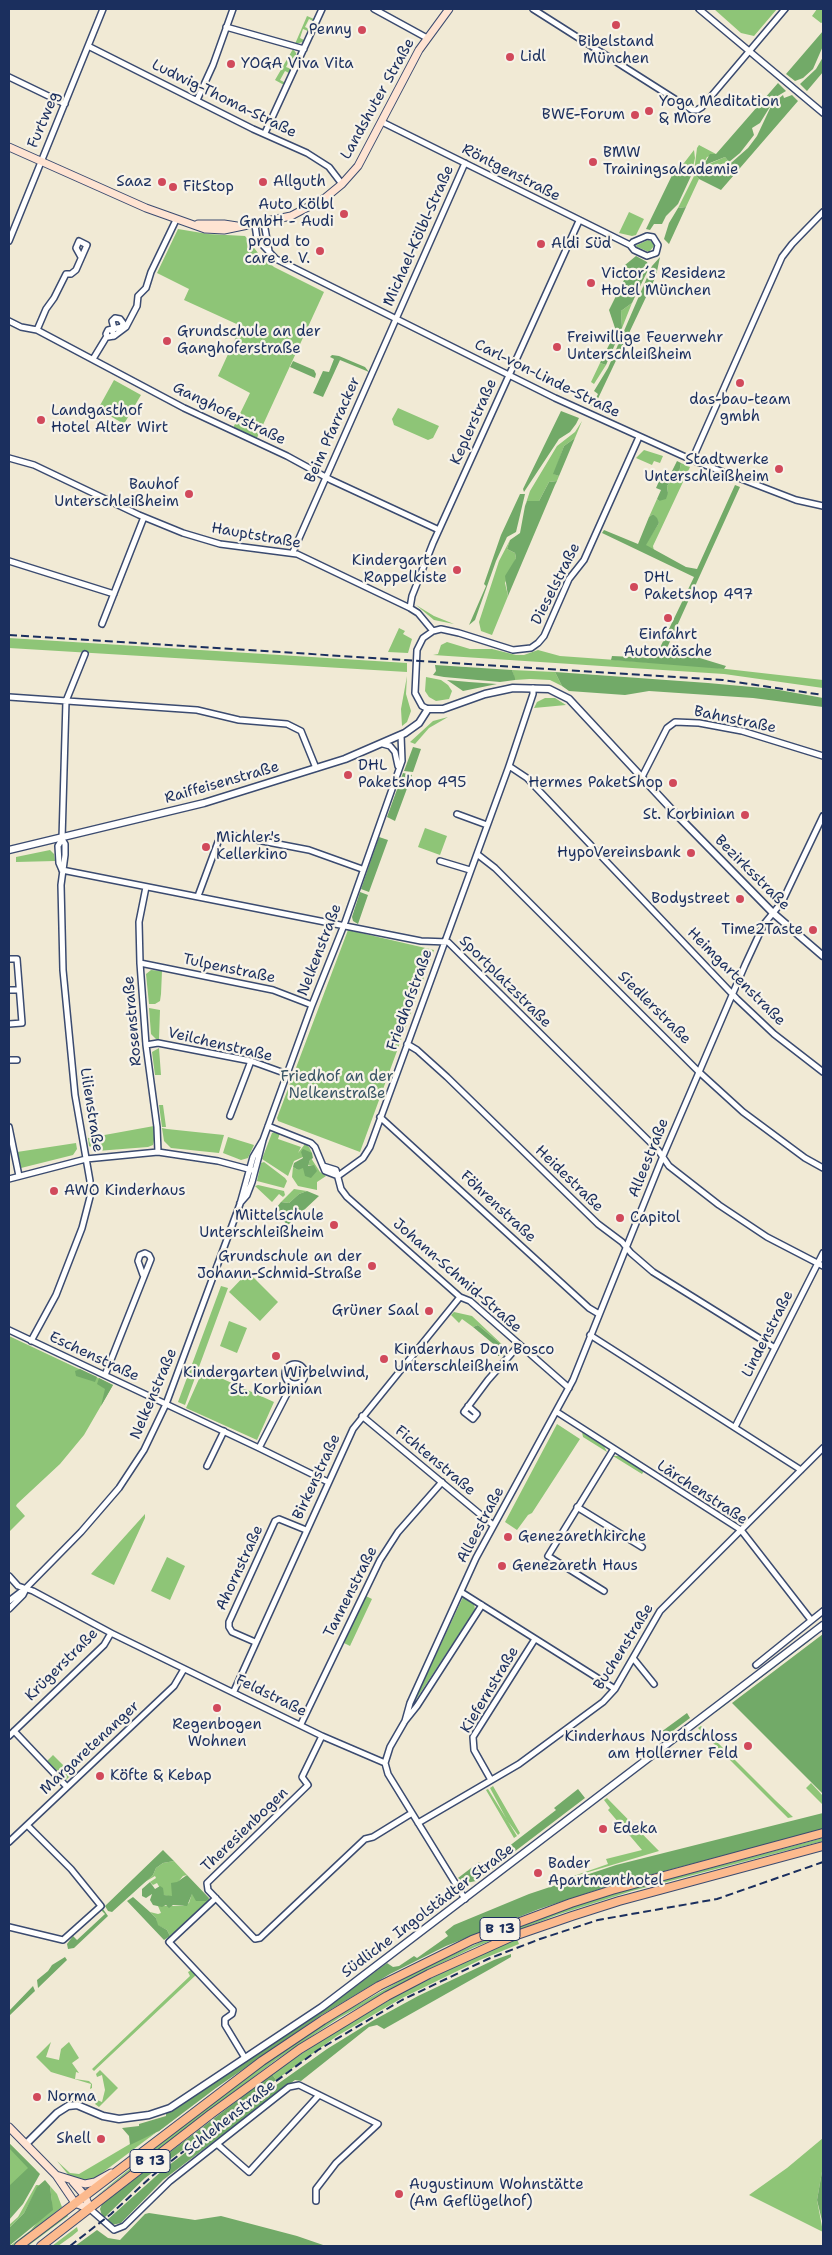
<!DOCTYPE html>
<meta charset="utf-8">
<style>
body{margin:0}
#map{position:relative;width:832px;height:2255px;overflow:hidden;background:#f1ead5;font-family:"Shantell Sans",sans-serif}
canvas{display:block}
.frame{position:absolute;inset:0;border:10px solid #1b2f5e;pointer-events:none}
</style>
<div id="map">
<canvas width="832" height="2255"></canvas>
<div class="frame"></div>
</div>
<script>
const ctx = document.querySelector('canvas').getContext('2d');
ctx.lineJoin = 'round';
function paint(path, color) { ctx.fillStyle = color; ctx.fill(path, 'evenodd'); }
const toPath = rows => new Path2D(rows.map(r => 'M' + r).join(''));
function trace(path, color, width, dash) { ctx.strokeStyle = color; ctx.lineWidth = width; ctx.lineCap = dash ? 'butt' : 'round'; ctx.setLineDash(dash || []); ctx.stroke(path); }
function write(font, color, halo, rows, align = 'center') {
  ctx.font = font + ' "Shantell Sans",sans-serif'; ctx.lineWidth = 4.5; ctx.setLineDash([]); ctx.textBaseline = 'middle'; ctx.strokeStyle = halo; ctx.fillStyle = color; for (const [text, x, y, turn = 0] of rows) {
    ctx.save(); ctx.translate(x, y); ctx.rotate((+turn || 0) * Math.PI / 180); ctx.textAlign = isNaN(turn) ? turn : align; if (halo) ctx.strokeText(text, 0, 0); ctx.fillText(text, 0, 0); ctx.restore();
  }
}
paint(toPath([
 [714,9,777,9,754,36,741,33],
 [817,9,823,9,823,22,821,23,812,16],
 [307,16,314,19,313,21,309,19,305,27,309,29,308,31,303,29,300,38,304,40,303,42,295,44],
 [293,49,296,53,296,58,294,62,289,61,286,67,291,69,289,73,285,71,280,80,284,82,284,85,275,80],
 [699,145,716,154,707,157,702,167,725,157,729,162,694,172,697,148],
 [694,150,695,158,691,176,684,163],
 [695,174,699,179,686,207,678,208],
 [629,212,644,219,636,235,632,236,619,233],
 [178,229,208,234,245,236,258,253,274,267,324,292,256,440,233,428,250,393,218,376,241,326,184,300,189,289,157,273],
 [648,240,653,242,654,246,649,252,635,246],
 [632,303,622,328,621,311],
 [600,363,606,365,594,384,591,382],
 [114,380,141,395,124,424,98,409],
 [398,408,439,426,433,438,428,440,394,425,392,419],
 [582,421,575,438,564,446,554,474,559,476,557,481,549,482,539,501,527,501,525,506,530,491,557,446,575,432],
 [644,450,663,456,660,463,654,461,652,465,636,458],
 [681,463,690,467,653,546,654,551,645,545,659,523,653,514,649,517,657,499,659,501,668,493,667,486,679,473],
 [510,540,507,549,515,553,516,558,505,583,508,596,492,635,481,631,479,622,499,561],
 [416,605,434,616,454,624,434,620],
 [399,628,405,631,403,634,412,639,408,653,388,652],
 [9,638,407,663,407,672,9,648],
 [447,642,470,649,492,649,516,655,524,655,538,650,560,656,700,666,823,680,823,688,724,674,433,655,438,654,441,645],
 [512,670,555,672,562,686,550,680,530,679,515,680],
 [407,676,406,694,411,711,407,722,402,726,401,709],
 [426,677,441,680,448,685,452,691,449,699,436,701,429,697,425,691],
 [545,698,555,698,566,705,534,708,537,702],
 [448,717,429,728,415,744,410,742,433,721],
 [425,828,447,836,440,855,418,847],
 [50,850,54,854,55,861,16,862,16,857],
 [348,930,434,950,360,1152,278,1121,277,1118],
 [151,970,162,971,161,994,160,1001,155,1004,149,1004,146,974],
 [149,1008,160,1010,159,1039,156,1039,151,1034],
 [159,1048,161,1075,155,1075,152,1052],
 [159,1105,163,1105,166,1127,162,1127],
 [154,1126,155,1136,153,1145,148,1147,97,1151,89,1146,88,1138],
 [162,1128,167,1129,224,1135,219,1153,171,1148,164,1141],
 [275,1132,280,1133,278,1139,301,1147,298,1153,305,1144,309,1147,312,1153,294,1161,288,1176,262,1159,272,1133],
 [228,1137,254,1145,248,1158,241,1160,223,1153],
 [76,1143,77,1149,73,1155,21,1168,17,1152],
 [311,1158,320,1172,326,1176,317,1182,317,1190,298,1186,292,1177,293,1167,298,1170,301,1167,314,1165,308,1165],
 [264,1162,285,1178,287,1181,284,1188,257,1181,261,1163],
 [258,1185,284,1191,285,1195,283,1197,279,1194,272,1202,255,1186],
 [294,1189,307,1191,299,1194,289,1203,281,1202],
 [248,1272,278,1302,260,1321,229,1292],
 [221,1286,228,1288,185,1405,178,1402],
 [454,1312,472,1316,508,1350,478,1325,473,1327,462,1319,459,1323,451,1315],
 [229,1321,247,1328,237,1353,220,1346],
 [9,1336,113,1385,84,1435,60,1464,17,1504,16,1506,25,1516,9,1532],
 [203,1370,274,1402,257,1440,186,1408],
 [557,1424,580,1439,532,1513,528,1515,517,1530,505,1522],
 [582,1432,604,1446,607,1452,583,1437],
 [613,1456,620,1456,644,1471,642,1474],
 [145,1514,145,1518,114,1585,91,1574],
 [167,1557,185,1566,170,1600,151,1591],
 [366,1596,372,1599,350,1646,344,1643],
 [463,1597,474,1603,475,1610,413,1704],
 [811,1638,812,1639,716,1712,715,1712],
 [701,1726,775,1800,793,1817,788,1818,698,1728],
 [53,1755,72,1774,65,1781,47,1761],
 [811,1783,823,1796,823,1805,806,1788],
 [493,1786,520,1833,518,1835,507,1820,490,1788],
 [488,1789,517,1836,514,1838,486,1790],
 [607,1798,659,1851,565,1879,608,1864,606,1859,642,1850,608,1810,610,1808,604,1800],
 [823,1838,823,1841,632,1891,557,1915,475,1947,427,1970,339,2018,276,2060,94,2198,182,2126,274,2057,337,2016,425,1967,521,1924,594,1899],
 [174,1861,187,1875,183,1876,172,1889,172,1897,164,1895,157,1883,153,1885,150,1882,156,1878,155,1876,143,1883,153,1875,156,1868,163,1863],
 [192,1893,203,1900,209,1898,209,1901,170,1936,167,1930,157,1925,156,1918,150,1912,158,1914,161,1913,158,1906,183,1906,189,1903],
 [517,1939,519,1944,480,1960,402,1998,337,2036,276,2080,272,2074,326,2037,405,1991,481,1954],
 [193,1969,197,1974,94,2071,92,2069,190,1976,188,1972],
 [51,2042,46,2057,59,2060,61,2049,69,2042,79,2058,72,2063,79,2073,76,2072,75,2079,89,2081,92,2084,92,2088,90,2089,91,2084,51,2072,36,2057],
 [100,2070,118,2088,99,2107,95,2104,97,2100,102,2102,105,2090,102,2075,97,2077,96,2074],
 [186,2110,94,2179,82,2181,71,2178,57,2161,70,2173,79,2174,135,2141,159,2131],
 [823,2138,823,2166,817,2200,823,2232,749,2195,787,2168],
 [9,2143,36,2170,9,2191],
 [36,2185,39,2185,24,2213,9,2228,9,2225,18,2217],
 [50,2186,57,2194,62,2207,13,2246,10,2246,31,2230,52,2203],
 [67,2214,68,2216,28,2246,25,2246],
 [77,2227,78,2231,72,2236,58,2246,52,2246]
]), '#8ec577');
paint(toPath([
 [823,31,823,46,813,69,803,78,795,81,786,74],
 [823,57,823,72,807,91,800,84,816,69],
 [778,83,786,91,776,97,760,123,752,128,754,135,740,153,729,162,725,157,700,167,700,164,706,161,710,154,716,154],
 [783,95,784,98,792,95,798,101,721,190,699,179,695,174,731,163,748,148,757,136,772,104],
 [684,163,691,176,678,204,666,216,662,224,654,224,650,230,646,229,676,167],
 [686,207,669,244,664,239,669,223,678,208],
 [636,256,647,262,649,268,632,303,621,311,622,328,606,365,600,363,616,331,609,310,624,280,625,265],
 [660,257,656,276,594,407,588,405,591,397,596,398,598,394,594,391,608,368,652,266],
 [332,355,339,356,365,367,369,372,340,360,323,397,313,393,323,371,329,372,334,359,330,357],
 [293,361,314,370,316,374,315,378,290,367],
 [561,411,579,418,576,424,570,432,559,439,524,492,523,489],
 [575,438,559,476,553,474,564,446],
 [677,461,681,463,679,473,667,486,668,493,666,499,659,501,657,499,661,490,656,488,664,470,671,473],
 [557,481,555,485,508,596,505,576,516,558,515,553,507,549,510,540,520,533,525,506,527,501,539,501,549,482],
 [735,485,740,487,667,648,726,666,724,669,611,660,612,656,655,658,694,577,602,533,604,530,638,544,649,517,653,514,657,518,659,523,646,545,686,567,697,569],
 [520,494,525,494,516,532,507,537,496,561,475,620,469,625,486,586,484,584,501,535],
 [435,665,512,670,515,678,515,680,500,682,444,677,433,675,436,671],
 [555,672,708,683,774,689,823,698,823,707,753,698,649,691,625,695,569,691,562,686],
 [447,680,469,682,497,684,463,691],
 [413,747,421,749,413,772,404,771],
 [403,773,412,775,395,821,387,817],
 [379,837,388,840,369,892,361,889],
 [360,892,368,895,358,924,353,921,352,917],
 [303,1149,312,1153,313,1158,310,1160,308,1166,314,1165,317,1171,311,1178,305,1176,303,1168,298,1170,293,1167,294,1163,303,1158,301,1152],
 [307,1191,319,1196,288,1225,280,1218,277,1207,281,1202,289,1203,299,1194],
 [478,1325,508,1350,503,1356,498,1356,497,1347,473,1327],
 [80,1369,97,1377,95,1382,76,1376,75,1371],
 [99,1378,113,1385,101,1406,105,1389,97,1384],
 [823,1634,823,1794,732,1703],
 [687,1713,690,1718,666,1736,661,1732],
 [578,1789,585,1798,476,1881,466,1883,458,1878,479,1862,482,1867,556,1810,554,1808],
 [823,1813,823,1829,612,1885,539,1909,446,1946,390,1974,320,2016,216,2088,159,2131,130,2145,129,2136,122,2128,139,2126,139,2124,166,2116,166,2113,320,2013,387,1963,393,1967,399,1966,414,1956,417,1958,448,1936,445,1932,454,1925,529,1894,616,1865],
 [163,1850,174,1861,163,1863,156,1868,153,1875,112,1912,108,1911,105,1906],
 [187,1875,209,1898,206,1901,196,1901,192,1894,187,1906,173,1905,169,1908,166,1905,162,1907,153,1905,150,1900,152,1894,146,1898,142,1896,142,1889,150,1882,155,1889,160,1886,163,1888,164,1895,172,1896,171,1883,177,1882],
 [133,1897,150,1912,156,1918,158,1925,167,1930,170,1936,164,1940,127,1901],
 [103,1909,108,1916,74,1948,68,1949,67,1944,73,1936,77,1940,105,1914,101,1910],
 [511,1954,511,1957,492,1968,384,2029,377,2025,369,2027,301,2081,295,2080,163,2180,121,2223,112,2225,106,2221,164,2169,241,2110,327,2049,374,2020,418,1996,494,1960],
 [65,1957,67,1960,38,1988,37,1980,48,1971,52,1965],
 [33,1986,35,1991,9,2016,9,2011],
 [272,2074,276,2080,145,2178,103,2219,100,2209,102,2204],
 [9,2143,40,2174,23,2204,9,2220,9,2186,28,2168,9,2148],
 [823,2166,823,2225,817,2200],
 [45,2180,50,2186,53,2210,9,2246,9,2228,24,2213,37,2187],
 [149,2213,195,2220,221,2216,297,2236,326,2246,75,2246,97,2230,108,2238,120,2240,145,2214]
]), '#72aa68');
const minor = toPath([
 [374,9,427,38],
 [533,9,692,110,697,110,702,107,785,9],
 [699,9,823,113],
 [226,27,304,49],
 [88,46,253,129,307,153,329,167,342,184],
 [9,77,65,104],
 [197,100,213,65,233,9],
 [382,122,630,245,634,250,647,256,656,253,658,245,653,237,647,236,633,242,630,245],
 [265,133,322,9],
 [264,223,269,251],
 [255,225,257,239,276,259,555,398,692,460,796,500,823,506],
 [9,241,103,9],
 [9,321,21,327,37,330,184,408,287,456,331,480,439,530],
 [37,330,46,309,54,298,66,274,71,274,76,270,87,245,79,241,76,248,81,257],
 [112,330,114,336,108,337,106,334,108,330,122,327,123,323,120,319,115,318,112,321,114,328],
 [114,336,126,327,137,306,138,296,146,288,151,272,176,220],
 [93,359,107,336],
 [9,458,34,465,139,515,183,533,220,544,297,554,410,608,418,613,433,631],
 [692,460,782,257,792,244,823,212],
 [293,552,465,163],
 [9,561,114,594],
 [410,608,412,596,433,543,579,221],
 [102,624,144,517],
 [9,697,197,710,239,720,287,724,301,731,316,768],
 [428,709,422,706,415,693,417,650,423,638,433,631,441,629,459,633,513,650,531,648,538,643,544,636,569,579,584,560,639,437],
 [383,744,390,746,395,752,398,766],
 [509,766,527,778,737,999,774,1034,823,1072],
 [642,777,667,728,675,722,699,723,742,731,823,756],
 [457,814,487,825],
 [477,854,495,868,698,1071,743,1112,805,1158,823,1168],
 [440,861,470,870],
 [62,870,421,941,448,942,658,1150,669,1166,719,1205,767,1237,823,1266],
 [62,870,59,863,58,846,62,839,66,701,85,654],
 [146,887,139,922,140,963,146,1045,157,1127,158,1152],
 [198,896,218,842,224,837,231,835,309,850,362,869],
 [9,959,17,959,22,1023,9,1024],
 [140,963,273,990,312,1005],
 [9,990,19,990],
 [407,1044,417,1050,447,1077,598,1224,622,1242,631,1253,653,1272,775,1348],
 [146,1045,158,1043,251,1061,287,1074],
 [9,1060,17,1060],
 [230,1116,251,1061],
 [380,1117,589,1308,599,1314],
 [268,1126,311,1143,315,1147,325,1171,338,1176],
 [9,1127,19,1176],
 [323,1166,336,1170,341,1189,347,1197,460,1297,470,1301,569,1388],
 [338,1176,363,1158,370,1147,509,766,533,694,533,688],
 [9,1179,86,1159,158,1152,218,1161,252,1170],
 [240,1203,247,1195,252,1182,263,1140,312,1005,344,925,402,761,401,735],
 [9,1330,259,1448,328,1482],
 [590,1335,801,1470],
 [31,1341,56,1295,82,1228,90,1197,90,1181,75,1095,63,970,61,885,65,855,65,844,62,839],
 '285 1374a10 10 0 1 1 20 0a10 10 0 1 1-20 0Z',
 [105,1375,151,1259,149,1255,145,1253,140,1255,138,1261,143,1275],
 [468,1406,477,1414,473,1419,464,1412,488,1380,519,1345],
 [557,1412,741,1530,811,1620],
 [362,1416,493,1525],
 [735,1427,823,1253],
 [259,1448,292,1384],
 [207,1466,224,1431],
 [577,1507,642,1547],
 [9,1576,18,1586,33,1591,111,1633,322,1736,385,1763],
 [604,1591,548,1556,613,1450],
 [461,1592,615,1689],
 [9,1601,26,1588,81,1532,119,1488,144,1450,166,1404,240,1204,253,1157,263,1140],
 [9,1609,23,1595,26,1589],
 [255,1642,232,1632,229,1627,229,1622,275,1521,279,1519,306,1530],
 [633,1658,654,1684],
 [756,1665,823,1611],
 [234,1691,353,1429,460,1297],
 [405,1721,410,1703,476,1558,573,1380,663,1156,745,965,764,924,782,902,823,816],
 [301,1724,380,1560,398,1532,442,1482],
 [14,1731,67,1787],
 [9,1736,104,1645,111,1633],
 [322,1736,302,1777,308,1785,207,1883,208,1890,255,1939,260,1938,365,1839,373,1837,412,1813],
 [491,1780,474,1750,473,1737,535,1639],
 [418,1823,519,1764,603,1702,615,1689,660,1611,823,1448],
 [9,1842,174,1686,184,1669],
 [216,1898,169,1942,233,2010,232,2014,225,2019,225,2025,245,2058],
 [465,1899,388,1774,385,1763,390,1747,405,1721,417,1706,482,1605],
 [9,1927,63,1940,101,1906,71,1869,27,1825],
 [217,2144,249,2172,319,2095],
 [90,2209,114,2230,124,2226,170,2181,289,2087,299,2085,378,2124,336,2163,316,2189,316,2201]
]);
const tertiary = toPath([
 [9,850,204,803,345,759,405,733,419,723,428,709,443,709,485,694,513,688,549,689,569,699,674,812,773,913,823,956],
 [26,2144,57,2113,68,2106,77,2105,103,2116,119,2119,149,2115,170,2108,322,2007,823,1625]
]);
const secondary = toPath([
 [9,147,146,208,205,229,224,230,291,216,325,198,342,184,358,166,419,50,449,9],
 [198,224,224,224,237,226],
 [9,2127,56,2175,75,2203,90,2209],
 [56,2175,85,2184,95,2182,111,2173],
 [73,2182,85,2196,90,2209]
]);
const primary = toPath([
 [19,2246,262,2061,323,2020,379,1986,472,1940,571,1903,612,1890,823,1833],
 [41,2246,211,2114,300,2049,387,1996,429,1974,511,1937,572,1916,619,1901,823,1846]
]);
trace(minor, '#3b4b70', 8);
trace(tertiary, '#3b4b70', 9);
trace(secondary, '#3b4b70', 9);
trace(primary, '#3b4b70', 10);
trace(minor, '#fff', 5);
trace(tertiary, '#fff', 6);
trace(secondary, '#fee3d2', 7);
trace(primary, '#fcba8e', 8);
trace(toPath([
 [9,635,723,680,823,695],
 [70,2246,111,2214,152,2176,229,2116,318,2050,402,2000,488,1959,540,1939,598,1920,717,1899,823,1862]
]), '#1b2f5e', 2, [8, 4]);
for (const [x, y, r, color] of [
 [616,25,5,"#d1495b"],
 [362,30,5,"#d1495b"],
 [510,57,5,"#d1495b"],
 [231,64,5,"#d1495b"],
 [649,111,5,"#d1495b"],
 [635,115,5,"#d1495b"],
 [593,162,5,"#d1495b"],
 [162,182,5,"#d1495b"],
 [263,182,5,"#d1495b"],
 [173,187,5,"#d1495b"],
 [344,214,5,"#d1495b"],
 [541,244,5,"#d1495b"],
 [320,251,5,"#d1495b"],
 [591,283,5,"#d1495b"],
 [167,341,5,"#d1495b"],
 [557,347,5,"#d1495b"],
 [740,383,5,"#d1495b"],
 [41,420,5,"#d1495b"],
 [779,469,5,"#d1495b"],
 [189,494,5,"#d1495b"],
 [457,570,5,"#d1495b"],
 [634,587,5,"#d1495b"],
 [668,618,5,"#d1495b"],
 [348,775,5,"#d1495b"],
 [673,783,5,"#d1495b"],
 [745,815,5,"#d1495b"],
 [206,847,5,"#d1495b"],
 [691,853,5,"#d1495b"],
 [740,899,5,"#d1495b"],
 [813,930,5,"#d1495b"],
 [54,1191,5,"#d1495b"],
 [620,1218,5,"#d1495b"],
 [334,1225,5,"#d1495b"],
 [372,1266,5,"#d1495b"],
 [429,1311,5,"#d1495b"],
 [276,1356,5,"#d1495b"],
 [384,1359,5,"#d1495b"],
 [508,1537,5,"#d1495b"],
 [502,1566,5,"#d1495b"],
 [217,1708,5,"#d1495b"],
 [748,1746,5,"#d1495b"],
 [100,1776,5,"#d1495b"],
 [603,1829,5,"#d1495b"],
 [538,1873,5,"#d1495b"],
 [37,2097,5,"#d1495b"],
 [101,2139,5,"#d1495b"],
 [399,2194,5,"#d1495b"]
]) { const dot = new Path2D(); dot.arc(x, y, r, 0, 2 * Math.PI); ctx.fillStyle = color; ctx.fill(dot); trace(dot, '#f7f3e8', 2); }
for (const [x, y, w] of [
 [500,1929,40],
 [150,2161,40]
]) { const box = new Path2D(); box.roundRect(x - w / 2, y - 11.5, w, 23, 4); ctx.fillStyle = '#f7f3e8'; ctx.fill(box); trace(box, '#1b2f5e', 1); }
write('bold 14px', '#1b2f5e', null, [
 ["B 13",500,1929],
 ["B 13",150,2161]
]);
write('15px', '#1b2f5e', '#f7f3e8', [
 ["Penny",352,30,"right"],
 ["Bibelstand",616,42,"center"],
 ["München",616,59,"center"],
 ["Lidl",520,57],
 ["YOGA Viva Vita",241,64],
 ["Yoga Meditation",659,102],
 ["& More",659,119],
 ["BWE-Forum",625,115,"right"],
 ["BMW",603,153],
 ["Trainingsakademie",603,170],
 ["Saaz",152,182,"right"],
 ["Allguth",273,182],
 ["FitStop",183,187],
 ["Auto Kölbl",334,205,"right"],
 ["GmbH - Audi",334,222,"right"],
 ["proud to",310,242,"right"],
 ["care e. V.",310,259,"right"],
 ["Aldi Süd",551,244],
 ["Victor´s Residenz",601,274],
 ["Hotel München",601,291],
 ["Grundschule an der",177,332],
 ["Ganghoferstraße",177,349],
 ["Freiwillige Feuerwehr",567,338],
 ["Unterschleißheim",567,355],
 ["das-bau-team",740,400,"center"],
 ["gmbh",740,417,"center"],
 ["Landgasthof",51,411],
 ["Hotel Alter Wirt",51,428],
 ["Stadtwerke",769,460,"right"],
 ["Unterschleißheim",769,477,"right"],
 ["Bauhof",179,485,"right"],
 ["Unterschleißheim",179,502,"right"],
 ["Kindergarten",447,561,"right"],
 ["Rappelkiste",447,578,"right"],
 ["DHL",644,578],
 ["Paketshop 497",644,595],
 ["Einfahrt",668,635,"center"],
 ["Autowäsche",668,652,"center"],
 ["DHL",358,766],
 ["Paketshop 495",358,783],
 ["Hermes PaketShop",663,783,"right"],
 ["St. Korbinian",735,815,"right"],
 ["Michler's",216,838],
 ["Kellerkino",216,855],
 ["HypoVereinsbank",681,853,"right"],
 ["Bodystreet",730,899,"right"],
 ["Time2Taste",803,930,"right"],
 ["AWO Kinderhaus",64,1191],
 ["Mittelschule",324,1216,"right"],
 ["Unterschleißheim",324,1233,"right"],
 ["Capitol",630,1218],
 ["Grundschule an der",362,1257,"right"],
 ["Johann-Schmid-Straße",362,1274,"right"],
 ["Grüner Saal",419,1311,"right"],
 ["Kinderhaus Don Bosco",394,1350],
 ["Unterschleißheim",394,1367],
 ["Kindergarten Wirbelwind,",276,1373,"center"],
 ["St. Korbinian",276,1390,"center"],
 ["Genezarethkirche",518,1537],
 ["Genezareth Haus",512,1566],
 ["Regenbogen",217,1725,"center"],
 ["Wohnen",217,1742,"center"],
 ["Kinderhaus Nordschloss",738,1737,"right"],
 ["am Hollerner Feld",738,1754,"right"],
 ["Köfte & Kebap",110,1776],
 ["Edeka",613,1829],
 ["Bader",548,1864],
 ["Apartmenthotel",548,1881],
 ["Norma",47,2097],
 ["Shell",91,2139,"right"],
 ["Augustinum Wohnstätte",409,2185],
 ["(Am Geflügelhof)",409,2202]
], 'left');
write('15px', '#1b2f5e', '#f7f3e8', [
 ["Ludwig-Thoma-Straße",224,99,26],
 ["Landshuter Straße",378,99,-61],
 ["Furtweg",44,120,-67],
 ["Röntgenstraße",511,173,27],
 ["Michael-Kölbl-Straße",419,236,-66],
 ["Carl-von-Linde-Straße",547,379,26],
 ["Ganghoferstraße",229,414,26],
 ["Keplerstraße",474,422,-66],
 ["Beim Pfarracker",333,430,-66],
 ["Hauptstraße",256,536,10],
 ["Dieselstraße",556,584,-63],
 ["Bahnstraße",735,720,12],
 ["Raiffeisenstraße",222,783,-16],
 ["Bezirksstraße",752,873,45],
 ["Nelkenstraße",320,950,-69],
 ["Tulpenstraße",229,969,12],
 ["Heimgartenstraße",736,977,45],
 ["Sportplatzstraße",505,982,45],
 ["Friedhofstraße",410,1000,-70],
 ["Siedlerstraße",654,1008,45],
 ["Rosenstraße",133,1021,-95],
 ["Veilchenstraße",220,1045,13],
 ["Lilienstraße",91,1110,81],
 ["Alleestraße",649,1158,-68],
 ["Heidestraße",569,1179,44],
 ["Föhrenstraße",498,1207,43],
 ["Johann-Schmid-Straße",457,1276,41],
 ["Lindenstraße",768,1334,-63],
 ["Eschenstraße",94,1357,25],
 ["Nelkenstraße",154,1394,-67],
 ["Fichtenstraße",435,1461,40],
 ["Birkenstraße",317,1477,-65],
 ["Lärchenstraße",702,1493,33],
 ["Alleestraße",481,1525,-62],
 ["Ahornstraße",240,1568,-65],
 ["Tannenstraße",351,1592,-63],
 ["Buchenstraße",624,1647,-58],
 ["Krügerstraße",62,1665,-45],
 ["Kiefernstraße",490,1690,-59],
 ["Feldstraße",271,1696,26],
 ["Margaretenanger",90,1748,-43],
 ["Theresienbogen",245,1830,-44],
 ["Südliche Ingolstädter Straße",428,1911,-37],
 ["Schlehenstraße",230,2118,-38]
]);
write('15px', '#385464', '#f7f3e8', [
 ["Friedhof an der",337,1077],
 ["Nelkenstraße",337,1094]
]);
</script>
